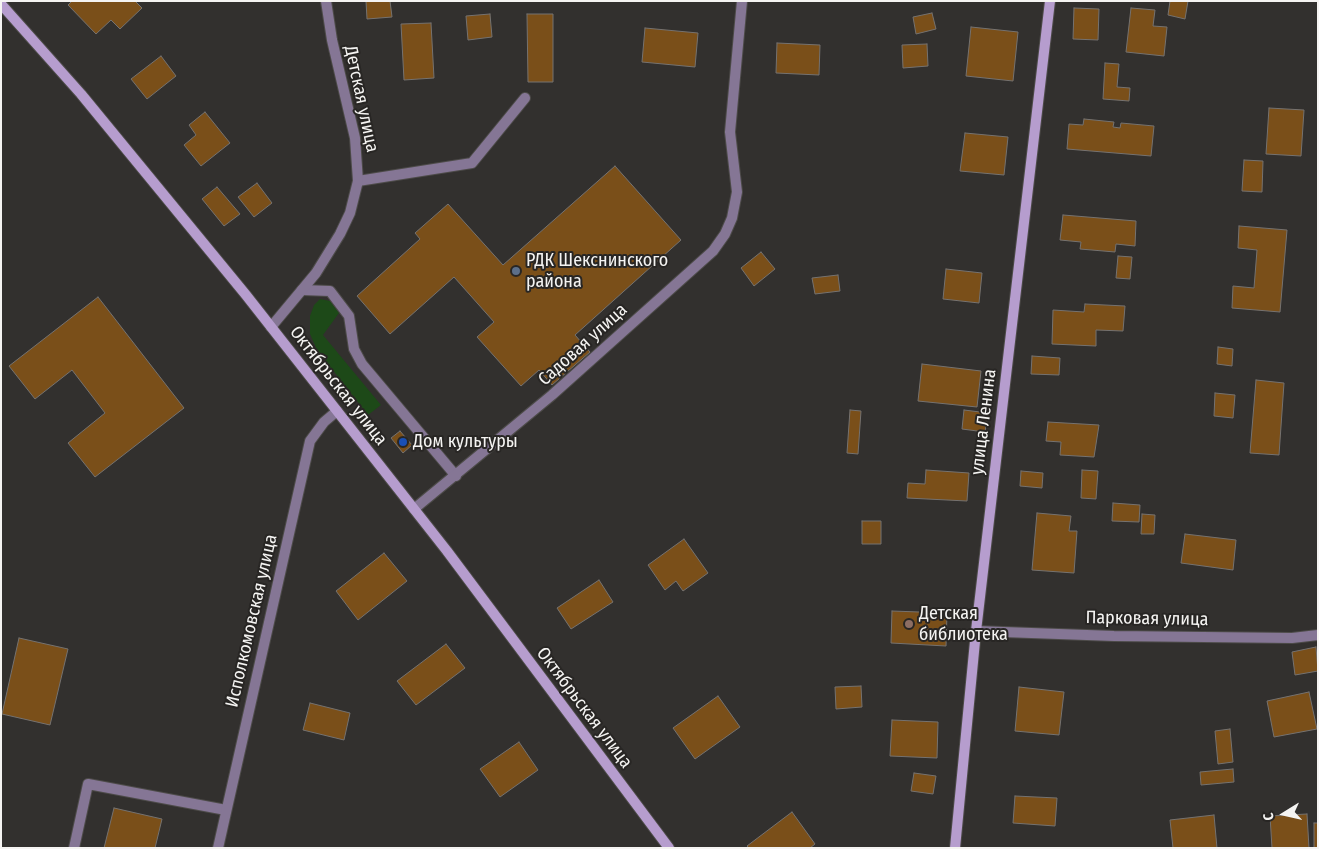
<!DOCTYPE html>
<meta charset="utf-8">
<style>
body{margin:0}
#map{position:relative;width:1319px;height:849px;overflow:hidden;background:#32302e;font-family:"Fira Sans Condensed",sans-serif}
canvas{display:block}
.frame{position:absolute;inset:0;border:2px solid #f5f4f2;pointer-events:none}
.north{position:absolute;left:1259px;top:789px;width:50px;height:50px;-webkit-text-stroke:4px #282624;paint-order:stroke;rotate:260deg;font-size:14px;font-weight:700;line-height:20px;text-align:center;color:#f5f4f2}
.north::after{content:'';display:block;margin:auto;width:18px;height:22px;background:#f5f4f2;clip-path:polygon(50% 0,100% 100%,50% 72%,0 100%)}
</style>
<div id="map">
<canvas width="1319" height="849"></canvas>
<div class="frame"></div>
<div class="north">С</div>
</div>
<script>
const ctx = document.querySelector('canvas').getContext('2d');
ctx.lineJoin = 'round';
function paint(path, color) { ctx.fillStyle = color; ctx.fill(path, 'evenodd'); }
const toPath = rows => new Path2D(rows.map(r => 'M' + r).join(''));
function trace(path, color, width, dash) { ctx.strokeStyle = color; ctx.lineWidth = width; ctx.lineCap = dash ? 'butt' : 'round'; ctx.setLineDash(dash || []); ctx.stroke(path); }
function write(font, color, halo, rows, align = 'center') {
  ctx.font = font + ' "Fira Sans Condensed",sans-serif'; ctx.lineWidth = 4; ctx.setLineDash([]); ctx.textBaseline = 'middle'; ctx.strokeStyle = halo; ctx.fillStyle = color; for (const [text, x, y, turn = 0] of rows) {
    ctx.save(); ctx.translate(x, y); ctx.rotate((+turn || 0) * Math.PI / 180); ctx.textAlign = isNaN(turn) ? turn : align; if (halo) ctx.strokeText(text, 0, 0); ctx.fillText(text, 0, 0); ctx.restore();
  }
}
paint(toPath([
 [320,299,330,301,339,313,323,335,381,405,368,415,317,350,310,334,310,316,314,305]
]), '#1d4918');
const building = toPath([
 [72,1,135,1,142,8,120,29,111,20,96,34,68,5,72,1],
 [366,1,390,1,392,17,367,19,366,1],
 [1170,1,1188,1,1185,19,1168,15,1170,1],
 [1074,8,1099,9,1098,40,1073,39,1074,8],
 [1131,8,1155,10,1153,26,1167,27,1164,56,1126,52,1131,8],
 [932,13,936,29,916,34,913,17,932,13],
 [490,14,492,37,468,40,466,16,490,14],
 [527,14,553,14,553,82,528,82,527,14],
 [431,23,434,78,404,80,401,24,431,23],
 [971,27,1018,32,1013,81,966,76,971,27],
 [645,28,698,33,695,67,642,62,645,28],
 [777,43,820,45,819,75,776,73,777,43],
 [927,44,928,66,903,68,902,45,927,44],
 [161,56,176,76,147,99,131,79,161,56],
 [1105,63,1119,64,1117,87,1130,88,1129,101,1103,99,1105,63],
 [1269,108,1304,110,1301,156,1266,154,1269,108],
 [205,112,230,143,201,166,184,145,196,135,189,125,205,112],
 [1084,119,1114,122,1113,127,1120,128,1121,123,1154,126,1151,156,1067,149,1069,124,1083,125,1084,119],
 [965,133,1008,137,1004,175,960,171,965,133],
 [1244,160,1263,161,1262,192,1242,191,1244,160],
 [615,166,681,240,575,335,590,352,552,385,539,370,521,386,477,337,494,322,454,277,390,334,357,296,420,239,415,233,448,204,503,265,615,166],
 [257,183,272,203,254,217,238,197,257,183],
 [217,187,240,214,224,226,202,199,217,187],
 [1063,215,1136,221,1135,246,1116,244,1115,252,1080,249,1081,242,1060,240,1063,215],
 [1239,226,1287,230,1280,312,1232,308,1233,286,1254,288,1257,250,1238,248,1239,226],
 [761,252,775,269,754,286,741,268,761,252],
 [1118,256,1132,257,1130,279,1116,278,1118,256],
 [946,269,982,273,979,303,943,299,946,269],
 [838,275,840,291,815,294,812,278,838,275],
 [98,297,184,408,95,477,68,443,105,413,72,370,35,399,9,366,98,297],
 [1085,304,1125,306,1123,331,1096,330,1096,346,1052,344,1053,310,1084,312,1085,304],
 [1218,347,1233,349,1232,366,1217,364,1218,347],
 [1032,356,1060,358,1059,375,1031,374,1032,356],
 [922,364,981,371,977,407,918,401,922,364],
 [1256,380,1284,383,1279,455,1250,453,1256,380],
 [1215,393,1235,395,1233,418,1214,416,1215,393],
 [850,410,861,411,858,454,847,453,850,410],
 [964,410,988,413,985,432,962,429,964,410],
 [1048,422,1099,425,1094,457,1060,455,1061,442,1046,441,1048,422],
 [400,431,412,445,403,453,391,438,400,431],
 [926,470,969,473,967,501,907,498,908,483,925,484,926,470],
 [1082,470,1098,471,1096,499,1081,498,1082,470],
 [1021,471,1043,473,1042,488,1020,486,1021,471],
 [1113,503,1140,505,1139,522,1112,521,1113,503],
 [1037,513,1071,516,1069,531,1077,531,1074,573,1032,570,1037,513],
 [1142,514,1155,515,1154,534,1141,534,1142,514],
 [862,521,881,521,881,544,862,544,862,521],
 [1185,534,1236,540,1233,570,1181,563,1185,534],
 [684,539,708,573,683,591,676,581,665,590,648,565,684,539],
 [384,553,407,581,358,620,336,591,384,553],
 [599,580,613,602,571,629,557,608,599,580],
 [892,611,947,613,946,646,891,643,892,611],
 [19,638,68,649,50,725,2,714,19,638],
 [446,644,465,668,416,705,397,681,446,644],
 [1316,647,1318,671,1295,675,1292,652,1316,647],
 [861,686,862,707,836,709,835,687,861,686],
 [1019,687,1064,692,1059,735,1015,731,1019,687],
 [1309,692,1317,729,1274,737,1267,701,1309,692],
 [718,696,740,727,695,759,673,728,718,696],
 [310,703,350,713,344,740,303,730,310,703],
 [892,720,938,722,937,758,890,756,892,720],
 [1230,729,1233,762,1218,764,1215,731,1230,729],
 [519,742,538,770,500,797,480,769,519,742],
 [1233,769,1234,782,1201,785,1200,772,1233,769],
 [914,773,936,776,933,794,911,791,914,773],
 [1015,796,1057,798,1055,826,1013,823,1015,796],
 [114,808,162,819,155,848,104,848,114,808],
 [792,812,815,844,810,848,749,848,747,846,792,812],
 [1307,814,1309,848,1272,848,1270,816,1307,814],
 [1214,815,1217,848,1173,848,1170,820,1214,815],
 [1314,823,1318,823,1318,848,1314,848,1314,823]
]);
paint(building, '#7a4f19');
trace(building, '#757270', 1);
const lane = toPath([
 [358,181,472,163,525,98],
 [302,290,330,291,349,316,354,349,362,364,456,476],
 [74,848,88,784,226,810]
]);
const street = toPath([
 [271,327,316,273,340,234,350,213,358,181,355,138,332,40,326,1],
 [414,509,552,395,713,251,725,234,732,218,737,192,730,132,742,1],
 [976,631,1114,636,1292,638,1318,635],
 [218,848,310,441,324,422,337,411]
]);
const secondary = toPath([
 [1,4,81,94,246,295,447,551,669,848],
 [955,848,976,631,1050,1]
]);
trace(lane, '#4d4b49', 12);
trace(street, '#4d4b49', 12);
trace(secondary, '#4d4b49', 12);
trace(lane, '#857695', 10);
trace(street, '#857695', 10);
trace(secondary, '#b69dce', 10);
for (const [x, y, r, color] of [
 [516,271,5,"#5c6f8a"],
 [403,442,5,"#1a4fb4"],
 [909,624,5,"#8d6e63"]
]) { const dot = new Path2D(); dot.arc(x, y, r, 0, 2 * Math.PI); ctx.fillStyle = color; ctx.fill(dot); trace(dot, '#282624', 2); }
write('18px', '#f5f4f2', '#282624', [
 ["Детская улица",361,99,78],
 ["Садовая улица",583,345,-42],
 ["Октябрьская улица",338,386,52],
 ["улица Ленина",984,422,-83],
 ["Парковая улица",1147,619,1],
 ["Исполкомовская улица",252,621,-77],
 ["Октябрьская улица",584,708,53]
]);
write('18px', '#f5f4f2', '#282624', [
 ["РДК Шекснинского",526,261],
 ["района",526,282],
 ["Дом культуры",413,442],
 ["Детская",919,614],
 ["библиотека",919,635]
], 'left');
</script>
